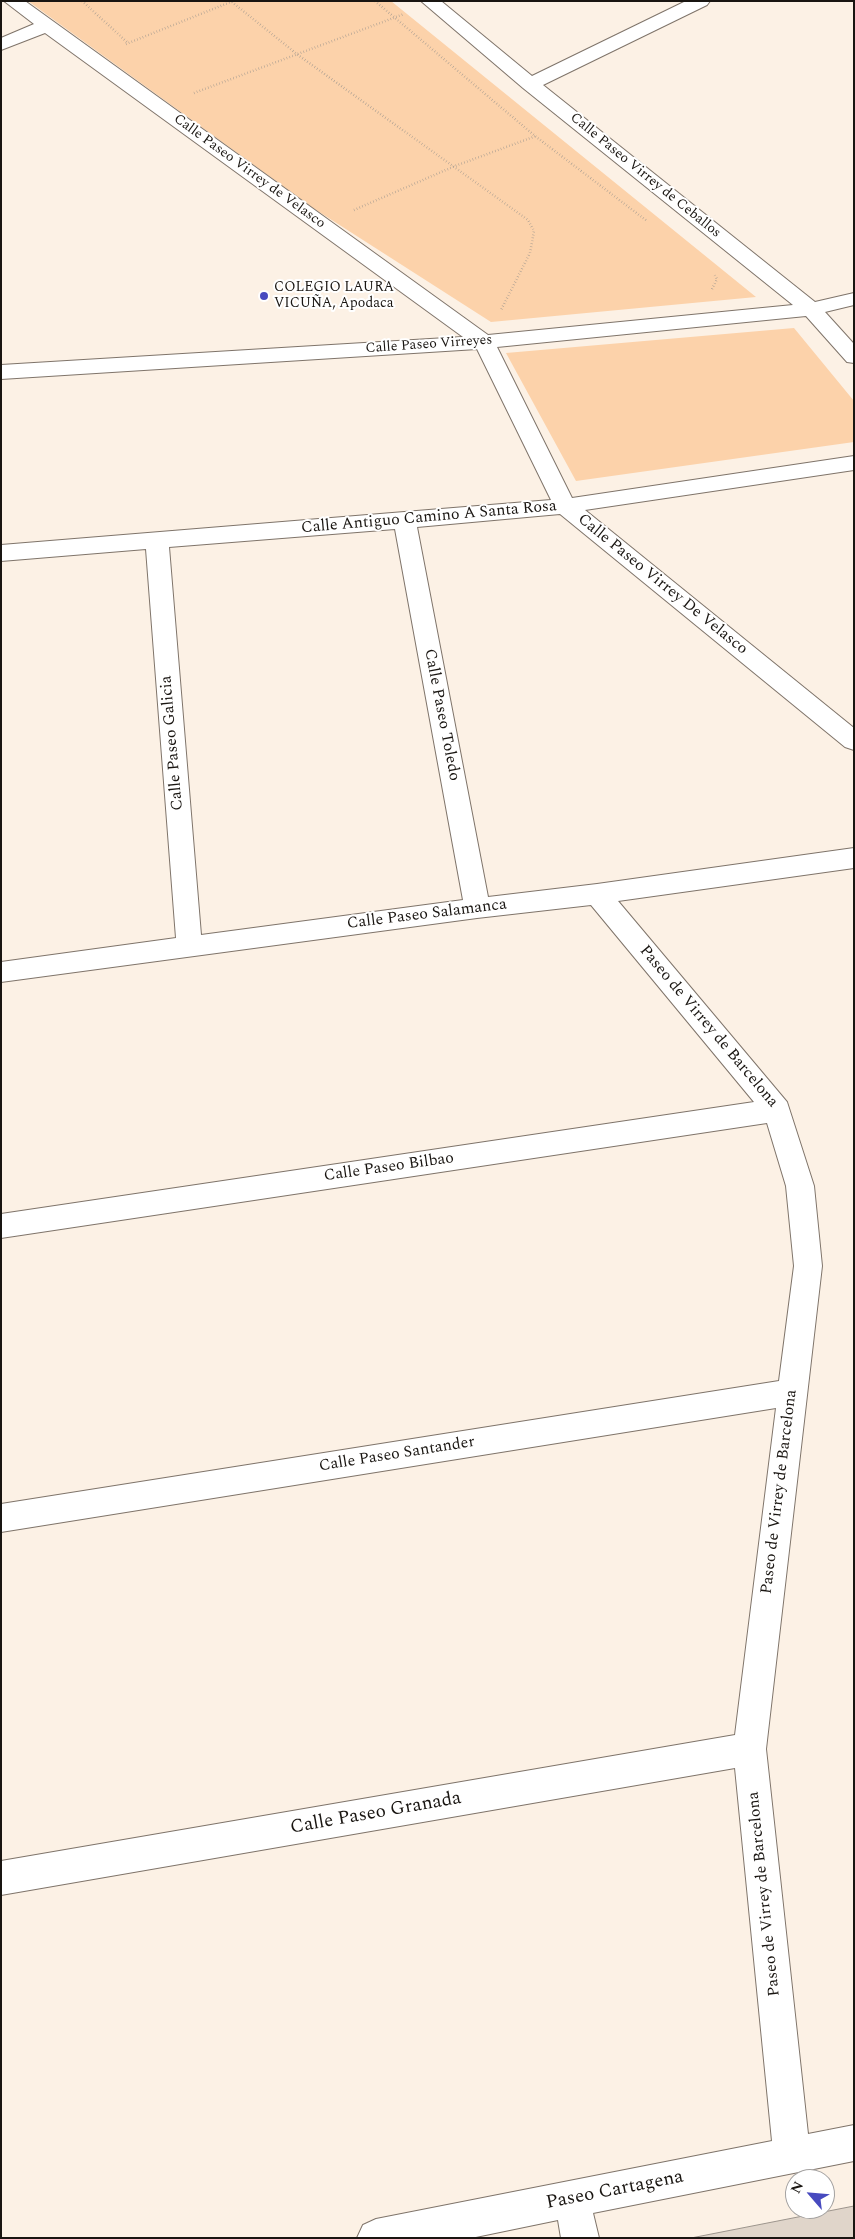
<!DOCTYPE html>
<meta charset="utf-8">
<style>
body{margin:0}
#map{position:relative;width:855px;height:2239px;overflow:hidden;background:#fcf1e5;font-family:Spectral,serif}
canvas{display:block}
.frame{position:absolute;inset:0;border:2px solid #191511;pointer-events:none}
.north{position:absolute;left:785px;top:2169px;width:50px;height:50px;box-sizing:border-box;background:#fff;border:1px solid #a3a1a0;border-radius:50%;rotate:297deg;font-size:14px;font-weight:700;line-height:20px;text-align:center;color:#191511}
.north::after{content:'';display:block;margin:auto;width:18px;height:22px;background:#474abf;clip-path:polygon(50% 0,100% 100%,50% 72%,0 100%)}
</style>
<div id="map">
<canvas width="855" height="2239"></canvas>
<div class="frame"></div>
<div class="north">N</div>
</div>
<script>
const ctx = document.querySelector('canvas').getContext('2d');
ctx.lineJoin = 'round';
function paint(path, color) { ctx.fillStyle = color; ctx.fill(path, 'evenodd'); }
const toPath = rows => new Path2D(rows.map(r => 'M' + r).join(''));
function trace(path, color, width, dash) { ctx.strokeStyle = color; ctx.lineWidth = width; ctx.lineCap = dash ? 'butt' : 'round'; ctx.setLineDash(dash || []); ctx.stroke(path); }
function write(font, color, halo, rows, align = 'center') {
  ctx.font = font + ' Spectral,serif'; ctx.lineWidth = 4; ctx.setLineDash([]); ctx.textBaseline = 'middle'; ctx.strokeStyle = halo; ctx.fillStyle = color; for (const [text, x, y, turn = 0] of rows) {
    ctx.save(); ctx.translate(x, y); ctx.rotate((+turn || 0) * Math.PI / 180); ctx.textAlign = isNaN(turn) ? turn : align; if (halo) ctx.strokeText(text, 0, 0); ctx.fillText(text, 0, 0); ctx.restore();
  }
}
paint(toPath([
 [28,1,391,1,756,297,491,322,313,208],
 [794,328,854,401,854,442,576,481,506,353]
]), '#fcd2aa');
const building = toPath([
 [854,2206,854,2238,691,2238,854,2206]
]);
paint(building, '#e0d5ca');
trace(building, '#9d958d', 1);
const minor = toPath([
 [4,1,25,1,488,335,793,305,523,88,421,1,441,1,532,76,686,1,710,1,707,5,543,85,815,302,854,293,854,305,825,312,854,344,854,363,847,362,806,316,497,347,572,498,854,456,854,470,585,510,854,728,854,750,845,747,560,514,417,527,488,897,597,884,854,848,854,868,618,901,787,1102,814,1186,822,1266,766,1749,808,2134,854,2125,854,2161,593,2213,599,2238,561,2238,558,2220,471,2238,357,2238,363,2225,376,2219,772,2141,735,1768,1,1895,1,1861,735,1735,776,1408,1,1532,1,1504,779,1381,794,1266,786,1186,767,1123,1,1238,1,1214,754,1102,591,905,477,918,1,982,1,962,176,938,146,549,1,561,1,545,551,500,477,349,1,379,1,365,463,337,45,33,1,50,1,38,34,24,4,1],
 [395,529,463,900,201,935,169,547,395,529]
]);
trace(minor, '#7f746a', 2);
trace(toPath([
 [82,1,127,42],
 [375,1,535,136,647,221],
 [232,2,298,55,528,220,534,231,530,253,501,310],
 [126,44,233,1],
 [194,93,404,14],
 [354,210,455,166,536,136],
 [712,289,717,279,714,274]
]), '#9f978e', 2.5, [0.5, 2.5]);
paint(minor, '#fff');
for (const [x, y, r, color] of [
 [264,296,5,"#474abf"]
]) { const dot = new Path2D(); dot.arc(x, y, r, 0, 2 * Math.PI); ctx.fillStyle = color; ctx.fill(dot); trace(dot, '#fff', 2); }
write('14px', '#191511', '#fff', [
 ["Calle Paseo Virrey de Velasco",249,172,36],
 ["Calle Paseo Virrey de Ceballos",645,176,39],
 ["Calle Paseo Virreyes",429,345,-4]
]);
write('14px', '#191511', '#fff', [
 ["COLEGIO LAURA",274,288],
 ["VICUÑA, Apodaca",274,304]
], 'left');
write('16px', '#191511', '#fff', [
 ["Calle Antiguo Camino A Santa Rosa",429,518,-5],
 ["Calle Paseo Virrey De Velasco",662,585,39],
 ["Calle Paseo Toledo",441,715,79],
 ["Calle Paseo Galicia",173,743,-95],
 ["Calle Paseo Salamanca",427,915,-7],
 ["Paseo de Virrey de Barcelona",708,1027,50],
 ["Calle Paseo Bilbao",389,1168,-8],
 ["Calle Paseo Santander",397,1455,-9],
 ["Paseo de Virrey de Barcelona",780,1492,-83],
 ["Paseo de Virrey de Barcelona",765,1894,-96]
]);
write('19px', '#191511', '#fff', [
 ["Calle Paseo Granada",376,1814,-10],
 ["Paseo Cartagena",615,2191,-11]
]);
</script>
